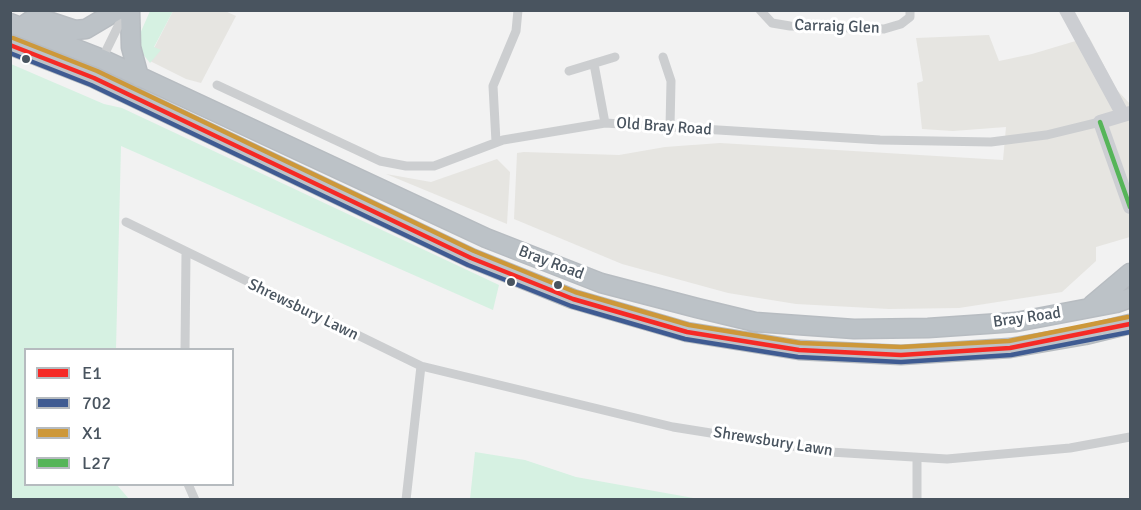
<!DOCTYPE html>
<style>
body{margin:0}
#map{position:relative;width:1141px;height:510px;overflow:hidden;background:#f2f2f2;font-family:Signika,sans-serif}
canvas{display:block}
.frame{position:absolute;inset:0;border:12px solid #49545f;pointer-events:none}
.legend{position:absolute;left:24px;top:348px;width:210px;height:138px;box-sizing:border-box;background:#fff;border:2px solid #b6bbbf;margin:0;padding:8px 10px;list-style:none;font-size:18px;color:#49545f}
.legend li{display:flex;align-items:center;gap:12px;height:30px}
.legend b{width:30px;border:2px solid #b6bbbf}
</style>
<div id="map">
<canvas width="1141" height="510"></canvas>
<div class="frame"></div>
<ul class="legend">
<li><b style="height:8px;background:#f52a26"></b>E1</li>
<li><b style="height:8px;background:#3f5b92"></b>702</li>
<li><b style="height:8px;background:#cd983a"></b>X1</li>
<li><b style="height:8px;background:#56b559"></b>L27</li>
</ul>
</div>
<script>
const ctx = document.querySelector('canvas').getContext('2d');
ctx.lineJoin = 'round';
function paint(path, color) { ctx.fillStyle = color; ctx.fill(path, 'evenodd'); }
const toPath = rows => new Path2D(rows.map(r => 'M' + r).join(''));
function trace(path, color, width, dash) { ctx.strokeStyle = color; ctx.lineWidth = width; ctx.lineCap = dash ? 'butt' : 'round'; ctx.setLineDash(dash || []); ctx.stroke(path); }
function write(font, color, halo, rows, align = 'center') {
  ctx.font = font + ' Signika,sans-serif'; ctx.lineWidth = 6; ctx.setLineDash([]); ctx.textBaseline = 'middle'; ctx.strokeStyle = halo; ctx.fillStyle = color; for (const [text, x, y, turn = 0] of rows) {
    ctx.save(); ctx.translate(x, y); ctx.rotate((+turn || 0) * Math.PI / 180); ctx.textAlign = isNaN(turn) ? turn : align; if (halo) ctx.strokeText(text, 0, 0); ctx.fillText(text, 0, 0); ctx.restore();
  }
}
paint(toPath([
 [173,11,225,11,236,16,201,83,186,79,148,60],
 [989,35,999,61,1032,54,1089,37,1117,90,1130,104,1130,237,1096,247,1096,261,1062,292,959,308,889,309,796,304,728,293,622,264,514,219,517,153,524,152,619,155,665,147,720,143,1003,160,1006,127,953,131,922,129,917,83,923,81,916,38],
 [497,159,510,172,507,224,386,174,431,182]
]), '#e6e5e1');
paint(toPath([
 [150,11,173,11,154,47,161,50,150,63,142,53,139,36],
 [11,64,104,104,122,108,499,285,493,310,121,146,116,349,26,350,26,484,117,485,129,499,11,499],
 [475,452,525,460,576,477,699,499,470,499]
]), '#d6f1e2');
const highway = toPath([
 [130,10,131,47,139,77],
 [10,23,102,59,486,238,601,283,697,308,755,322,854,329,928,328,1016,322,1116,303,1130,298],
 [23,26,36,17,75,30,86,29,118,10],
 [10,45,94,78,471,258,573,299,687,332,799,350,901,355,1010,348,1085,335,1130,324],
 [1092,305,1130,273]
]);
trace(highway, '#b7bcc1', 21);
trace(toPath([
 [760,10,772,23,790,26,884,29,901,24,910,17,910,10],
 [663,57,671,81,670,127],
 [102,59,126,10],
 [594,64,605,123],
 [569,71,615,57],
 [217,85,380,161,406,166,434,166,503,140,605,123,880,140,991,142,1046,135,1100,122],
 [496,142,493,86,516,31,518,10],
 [126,222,421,366,673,427,830,452,947,459,1070,448,1130,437],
 [185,350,186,253],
 [917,458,917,500],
 [188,484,195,500],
 [406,500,421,366]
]), '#ccced0', 9);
trace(toPath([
 [1066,10,1123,115],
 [1130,113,1100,122,1130,207]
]), '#ccced2', 14);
trace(highway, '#bcc2c7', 18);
trace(toPath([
 [10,45,94,78,471,258,573,299,687,332,799,350,901,355,1010,348,1130,324]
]), '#f52a26', 4.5);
trace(toPath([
 [10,53,91,85,468,265,571,306,685,339,798,357,901,362,1011,355,1130,332]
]), '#3f5b92', 4.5);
trace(toPath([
 [13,38,97,71,474,251,575,292,689,325,800,343,901,347,1009,341,1128,317]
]), '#cd983a', 4.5);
trace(toPath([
 [1100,122,1130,207]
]), '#56b559', 4.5);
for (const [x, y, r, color] of [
 [26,59,5,"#49545f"],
 [511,282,5,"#49545f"],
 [558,285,5,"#49545f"]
]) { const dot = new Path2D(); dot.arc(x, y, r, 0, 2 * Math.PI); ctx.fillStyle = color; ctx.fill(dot); trace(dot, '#fff', 2); }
write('16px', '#49545f', '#fff', [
 ["Carraig Glen",837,27,2],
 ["Old Bray Road",664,127,4],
 ["Bray Road",551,263,21],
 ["Shrewsbury Lawn",303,310,26],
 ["Bray Road",1027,318,-8],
 ["Shrewsbury Lawn",773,442,9]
]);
</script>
